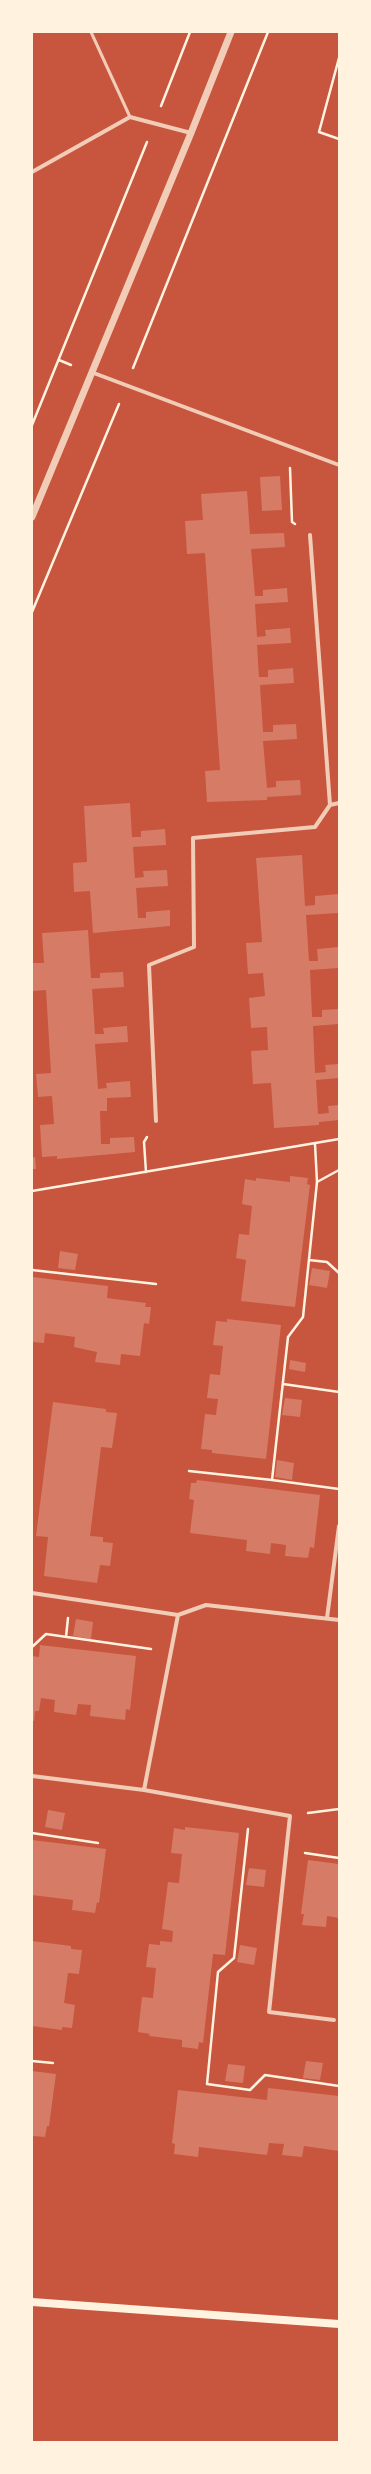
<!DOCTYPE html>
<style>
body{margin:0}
#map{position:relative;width:371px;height:2474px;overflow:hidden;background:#c8553d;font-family:"Titillium Web",sans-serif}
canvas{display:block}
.frame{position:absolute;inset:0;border:33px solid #fff3e0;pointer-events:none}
</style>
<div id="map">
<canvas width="371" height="2474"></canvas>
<div class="frame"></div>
</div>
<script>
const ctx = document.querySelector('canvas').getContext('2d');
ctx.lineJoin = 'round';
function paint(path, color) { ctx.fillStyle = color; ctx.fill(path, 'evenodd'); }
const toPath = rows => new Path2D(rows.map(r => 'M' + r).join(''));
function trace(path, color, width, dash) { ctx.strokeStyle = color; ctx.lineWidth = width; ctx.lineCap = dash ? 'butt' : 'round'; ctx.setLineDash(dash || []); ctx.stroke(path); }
paint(toPath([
 [280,476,282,510,262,511,260,477],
 [247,491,250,534,284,533,285,547,251,549,255,596,263,596,263,590,287,588,288,602,255,604,257,637,266,636,265,630,290,628,291,643,257,645,259,677,268,677,268,670,293,668,294,683,260,685,263,732,273,732,273,725,296,724,297,739,263,741,267,788,276,787,276,781,300,780,301,795,267,797,267,800,207,802,205,771,220,770,205,553,187,554,185,521,203,520,201,494],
 [130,803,132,837,141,837,141,831,165,829,166,845,133,847,135,878,144,877,143,871,167,870,168,886,136,888,138,918,146,918,146,912,170,910,170,926,93,933,90,891,74,892,73,863,87,862,84,806],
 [302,855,305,906,315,905,315,896,339,894,339,913,306,915,309,961,318,961,317,949,339,947,339,968,310,970,312,1017,322,1017,322,1010,339,1009,339,1024,313,1026,315,1073,326,1072,325,1065,339,1064,339,1078,316,1080,318,1114,329,1113,328,1106,339,1105,339,1120,319,1122,319,1125,274,1128,271,1083,253,1084,251,1051,268,1050,267,1027,251,1028,249,998,265,996,263,973,248,974,246,943,262,942,256,858],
 [88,930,91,978,100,978,100,973,123,972,124,987,92,989,95,1034,104,1034,103,1028,127,1026,128,1042,95,1044,98,1089,107,1088,106,1083,130,1081,131,1097,107,1098,107,1111,100,1111,101,1144,110,1144,110,1138,134,1137,135,1152,57,1159,57,1156,42,1157,40,1125,54,1124,52,1096,38,1097,36,1074,51,1073,46,990,33,991,32,963,44,963,42,933],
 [35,1157,36,1169,32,1169,32,1158],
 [290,1176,308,1178,307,1184,310,1185,295,1307,241,1301,246,1260,236,1258,239,1234,249,1235,252,1206,242,1204,245,1179,256,1181,256,1178,290,1182],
 [60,1251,78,1254,75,1270,58,1268],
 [312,1268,330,1271,327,1288,309,1285],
 [32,1277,108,1286,107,1298,146,1303,145,1307,151,1307,149,1324,144,1323,140,1356,121,1354,120,1365,95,1362,97,1352,74,1347,75,1337,45,1333,44,1343,32,1342],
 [227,1319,281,1325,266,1459,212,1453,212,1450,201,1449,205,1414,216,1415,218,1399,207,1398,210,1374,220,1375,223,1346,213,1345,216,1321,227,1322],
 [290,1360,306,1363,305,1372,289,1369],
 [285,1398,302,1400,300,1417,282,1415],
 [53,1402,106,1409,106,1412,117,1413,112,1448,101,1447,90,1536,103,1537,103,1542,113,1543,110,1566,100,1565,97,1583,44,1576,48,1537,36,1536],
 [277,1460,294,1463,292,1480,275,1477],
 [197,1480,320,1495,314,1548,310,1547,308,1558,285,1556,286,1545,271,1543,270,1554,246,1551,247,1540,190,1533,194,1500,189,1499,191,1483,196,1483],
 [76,1619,93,1622,91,1639,73,1636],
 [40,1645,136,1656,130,1710,126,1709,125,1720,90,1716,91,1705,78,1704,76,1715,54,1712,55,1700,41,1698,39,1711,35,1711,34,1721,32,1721,32,1656,39,1657],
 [48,1810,65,1813,62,1830,45,1827],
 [185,1827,239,1833,225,1955,213,1954,203,2043,199,2042,198,2049,182,2047,182,2040,149,2036,150,2034,138,2032,142,1997,153,1998,156,1968,146,1967,149,1944,160,1945,160,1941,172,1942,173,1931,162,1929,168,1882,179,1883,182,1854,171,1853,174,1828,185,1830],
 [32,1840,106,1849,99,1903,97,1902,95,1913,72,1910,73,1900,32,1895],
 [308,1860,339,1864,339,1918,327,1916,326,1927,302,1925,304,1914,301,1914],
 [249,1868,266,1870,264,1887,246,1885],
 [32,1941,71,1946,71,1949,82,1950,79,1974,68,1973,64,2003,75,2005,72,2028,62,2027,62,2030,32,2026],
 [240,1945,257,1948,254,1965,237,1962],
 [306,2061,323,2063,320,2080,303,2078],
 [228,2064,245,2066,243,2083,225,2081],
 [32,2071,56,2074,49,2126,47,2126,45,2137,32,2136],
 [268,2088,339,2096,339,2151,304,2146,302,2157,282,2155,284,2144,269,2143,267,2155,199,2147,198,2157,174,2154,175,2144,172,2143,178,2090,267,2100]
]), '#d67c66');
trace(toPath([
 [339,58,319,132,339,139],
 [161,106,190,32],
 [59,360,71,365],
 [133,368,268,32],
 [32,425,147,142],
 [290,468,292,522,295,524],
 [32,612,119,404],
 [315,1144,317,1182,303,1317,288,1337,272,1480,339,1489],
 [146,1172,144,1142,147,1137],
 [317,1182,339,1170],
 [32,1191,339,1139],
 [309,1260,327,1262,339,1273],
 [32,1270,156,1284],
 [283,1384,339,1392],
 [189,1471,272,1480],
 [66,1637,68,1618],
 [32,1647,46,1634,151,1649],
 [308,1813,339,1809],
 [248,1829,234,1958,218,1972,207,2084,250,2090,265,2075,339,2086],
 [32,1833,98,1843],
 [305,1853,339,1858],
 [32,2061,53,2063]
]), '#fff3e0', 2.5);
trace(toPath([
 [91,32,130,117]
]), '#f1ccb7', 3);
trace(toPath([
 [32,172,130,117,191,133],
 [91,372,339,465],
 [310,535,330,805],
 [156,1121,149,965,194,947,193,838,315,827,330,805,339,803],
 [32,1593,178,1615],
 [327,1618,339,1526],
 [32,1776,144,1790,290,1816,269,2012,334,2020],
 [144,1790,178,1615,206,1605,339,1620]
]), '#f1ccb7', 4);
trace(toPath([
 [32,517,191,133,231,32]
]), '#f1ccb7', 7);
trace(toPath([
 [32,2302,339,2324]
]), '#fff3e0', 8);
</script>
